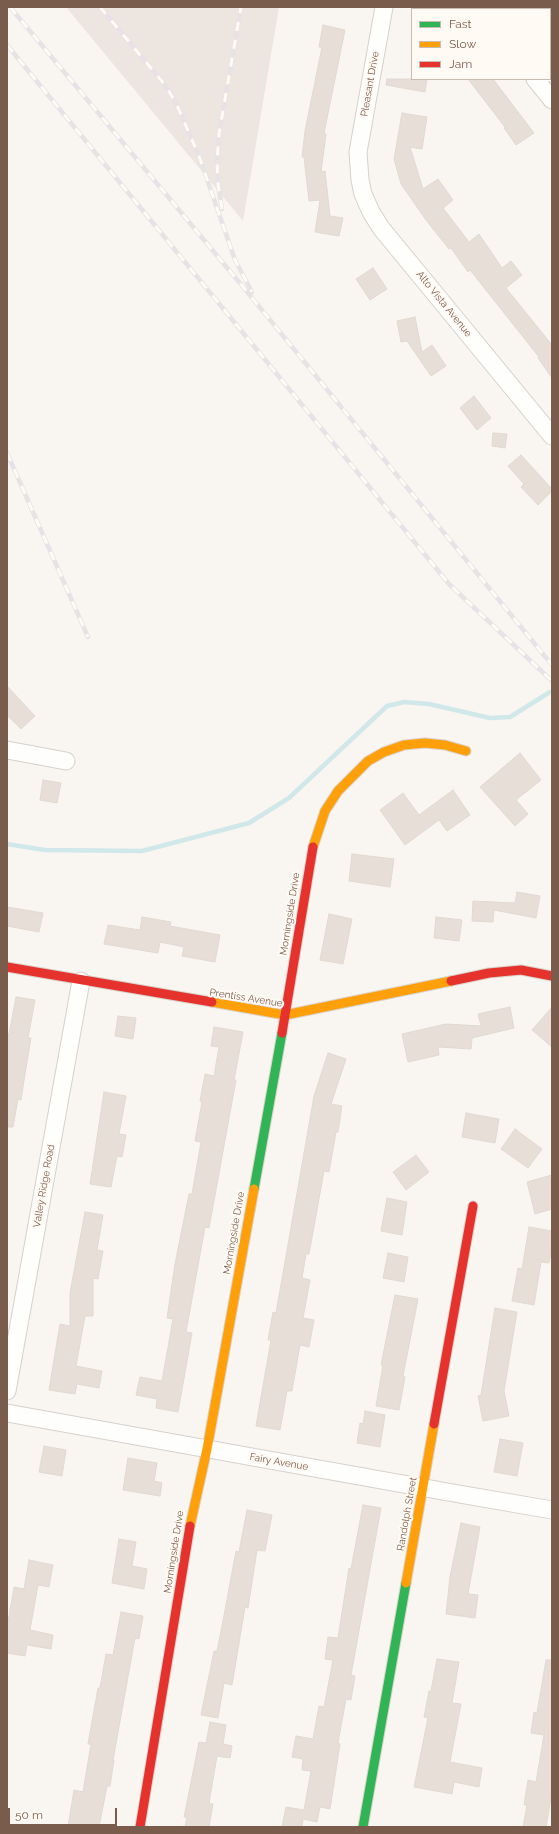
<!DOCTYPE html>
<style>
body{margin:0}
#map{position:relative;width:559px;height:1834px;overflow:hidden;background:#f9f5f0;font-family:Raleway,sans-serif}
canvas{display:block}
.frame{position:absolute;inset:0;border:8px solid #7a5c4d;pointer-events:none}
.legend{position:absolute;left:411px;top:8px;width:140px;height:72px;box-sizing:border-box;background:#fffaf3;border:1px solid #cabbb1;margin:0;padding:5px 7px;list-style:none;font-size:12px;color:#7a5c4d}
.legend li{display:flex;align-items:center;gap:8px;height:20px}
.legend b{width:20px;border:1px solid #cabbb1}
.scale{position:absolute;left:8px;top:1808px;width:109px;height:18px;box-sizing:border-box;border:2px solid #7a5c4d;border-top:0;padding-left:5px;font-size:12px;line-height:14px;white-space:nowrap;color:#7a5c4d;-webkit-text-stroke:3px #fffaf3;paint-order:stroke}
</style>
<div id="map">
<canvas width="559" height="1834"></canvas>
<div class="frame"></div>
<ul class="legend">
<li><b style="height:5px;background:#30b455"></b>Fast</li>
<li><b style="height:5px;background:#ff9f0a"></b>Slow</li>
<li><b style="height:5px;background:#e5322d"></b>Jam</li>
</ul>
<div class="scale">50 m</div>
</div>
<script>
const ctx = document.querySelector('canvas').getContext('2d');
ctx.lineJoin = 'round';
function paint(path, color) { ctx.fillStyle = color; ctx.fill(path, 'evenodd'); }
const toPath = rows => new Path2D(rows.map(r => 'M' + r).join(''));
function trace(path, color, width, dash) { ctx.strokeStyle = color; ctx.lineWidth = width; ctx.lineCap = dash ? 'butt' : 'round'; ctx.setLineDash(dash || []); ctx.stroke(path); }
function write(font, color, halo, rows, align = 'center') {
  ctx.font = font + ' Raleway,sans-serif'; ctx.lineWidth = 4; ctx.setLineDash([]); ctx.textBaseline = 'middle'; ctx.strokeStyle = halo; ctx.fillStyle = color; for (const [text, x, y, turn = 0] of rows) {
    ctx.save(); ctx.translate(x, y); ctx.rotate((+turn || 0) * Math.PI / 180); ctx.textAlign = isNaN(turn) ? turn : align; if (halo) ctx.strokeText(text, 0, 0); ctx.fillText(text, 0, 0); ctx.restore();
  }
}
paint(toPath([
 [66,7,279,7,243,221]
]), '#ede5e0');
trace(toPath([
 [7,844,45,850,142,851,249,823,289,798,387,706,404,702,429,704,490,718,510,717,550,692]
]), '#d0e8ea', 4.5);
const building = toPath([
 [323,25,345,30,324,133,326,134,321,172,325,171,330,216,343,218,339,236,315,232,320,200,309,201,304,157,302,157,305,131,322,47,319,47,323,25],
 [387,79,427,79,425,92,386,85,387,79],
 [468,79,493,79,534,133,516,145,504,128,505,127,468,79],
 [402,113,427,117,422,149,410,147,423,189,438,179,453,200,443,208,469,242,479,234,502,268,511,261,522,275,506,288,552,345,552,378,538,358,539,357,470,270,468,272,451,248,449,249,426,220,401,184,394,159,402,113],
 [373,268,387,289,370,300,356,279,373,268],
 [415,317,422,352,432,345,446,366,431,376,407,341,401,342,397,321,415,317],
 [474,396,491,418,477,430,460,408,474,396],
 [493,433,507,434,505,448,492,446,493,433],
 [521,455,552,489,552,491,538,505,521,487,524,484,508,466,521,455],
 [7,686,35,716,21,729,7,715,7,686],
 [520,753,541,780,516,800,528,814,515,826,480,787,520,753],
 [43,780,61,783,57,803,40,800,43,780],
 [453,790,470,815,447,831,439,820,405,845,380,810,403,793,419,815,453,790],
 [352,854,394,859,390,887,349,881,352,854],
 [517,892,540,896,536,918,494,910,493,922,472,921,473,901,515,903,517,892],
 [7,907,43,913,39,932,7,926,7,907],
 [329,914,352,919,343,964,320,960,329,914],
 [142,917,171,922,170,926,220,935,215,962,182,956,184,947,160,942,158,953,104,944,108,925,140,930,142,917],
 [436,917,462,920,459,941,434,938,436,917],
 [16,997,35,1000,28,1038,31,1038,25,1074,21,1100,18,1099,13,1127,7,1127,7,1034,9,1034,16,997],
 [510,1007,514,1028,472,1038,471,1049,438,1047,439,1055,408,1062,402,1034,446,1024,481,1026,478,1014,510,1007],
 [552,1007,552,1047,532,1030,552,1007],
 [118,1016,136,1018,133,1039,115,1036,118,1016],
 [214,1027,243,1032,234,1080,236,1080,209,1228,205,1227,186,1332,192,1333,178,1412,156,1408,157,1399,136,1395,140,1377,162,1381,173,1319,167,1318,175,1264,189,1194,192,1194,201,1142,195,1141,202,1102,200,1101,205,1074,214,1076,219,1047,211,1046,214,1027],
 [328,1053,346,1059,331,1104,342,1106,338,1132,336,1132,329,1172,324,1171,309,1254,306,1254,302,1278,310,1280,303,1318,314,1320,309,1347,300,1345,292,1391,287,1391,280,1430,256,1426,271,1340,268,1340,273,1312,276,1313,314,1096,328,1053],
 [104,1092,126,1096,119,1134,126,1135,122,1157,117,1156,111,1187,90,1184,104,1092],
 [466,1113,499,1119,495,1143,462,1137,466,1113],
 [515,1129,542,1149,528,1168,501,1149,515,1129],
 [416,1155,429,1172,406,1190,393,1172,416,1155],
 [552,1175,552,1209,535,1214,527,1182,552,1175],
 [387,1198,407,1202,402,1235,381,1231,387,1198],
 [85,1212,103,1215,97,1250,103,1251,98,1279,93,1278,93,1316,85,1316,76,1366,102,1371,99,1388,77,1384,75,1394,49,1390,60,1324,70,1326,70,1293,85,1212],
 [529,1227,552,1231,552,1248,549,1263,541,1262,534,1305,512,1301,518,1268,522,1269,529,1227],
 [388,1253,408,1257,404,1282,383,1278,388,1253],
 [395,1295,418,1299,403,1376,405,1377,399,1410,376,1406,383,1365,381,1365,395,1295],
 [495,1308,517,1312,504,1391,509,1416,483,1421,478,1396,481,1395,495,1308],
 [365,1411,385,1415,380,1447,357,1443,360,1423,363,1424,365,1411],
 [500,1439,523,1443,517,1476,494,1472,500,1439],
 [44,1446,66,1450,62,1476,39,1472,44,1446],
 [128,1458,157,1463,154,1481,162,1483,160,1496,123,1490,128,1458],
 [363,1505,381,1508,351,1675,355,1676,351,1700,346,1699,338,1743,340,1744,330,1809,320,1807,317,1822,303,1819,302,1827,282,1827,286,1807,304,1810,311,1771,302,1770,303,1759,292,1757,296,1736,313,1739,319,1706,324,1707,333,1660,325,1659,328,1637,338,1638,349,1568,351,1569,363,1505],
 [247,1510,272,1515,265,1551,257,1550,248,1608,245,1607,232,1685,224,1683,218,1718,201,1715,214,1651,217,1651,223,1621,236,1551,239,1552,247,1510],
 [461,1523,480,1527,468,1594,478,1595,475,1618,446,1614,450,1577,461,1523],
 [119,1539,136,1542,132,1566,147,1569,144,1589,112,1583,119,1539],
 [29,1560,53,1565,49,1587,38,1585,30,1630,53,1635,51,1649,27,1645,25,1656,7,1653,7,1628,14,1587,24,1589,29,1560],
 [121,1612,143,1616,139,1639,135,1638,113,1760,114,1760,110,1786,107,1786,99,1827,68,1827,74,1790,83,1792,91,1744,88,1744,98,1688,100,1688,106,1654,113,1655,121,1612],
 [437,1659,459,1662,452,1703,461,1704,450,1762,482,1768,479,1787,454,1782,452,1794,414,1787,428,1718,424,1717,429,1691,431,1691,437,1659],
 [546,1660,552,1660,552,1792,546,1827,523,1827,527,1805,524,1805,528,1780,536,1782,544,1735,531,1733,534,1712,537,1713,546,1660],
 [210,1722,226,1725,223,1744,232,1746,230,1758,217,1756,209,1803,213,1804,209,1827,185,1827,187,1817,184,1817,199,1742,206,1743,210,1722]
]);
paint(building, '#e6ded7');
trace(building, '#e2d8d2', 1);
const street = toPath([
 [384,7,358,152,360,180,363,194,371,212,381,228,552,436],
 [471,7,474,9],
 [550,73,552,71],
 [535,79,552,100],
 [7,750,66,761],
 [7,1391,81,981],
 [7,1413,459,1494,552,1510]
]);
const fast = toPath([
 [254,1189,282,1033],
 [363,1827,406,1583]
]);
const slow = toPath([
 [313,847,325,811,338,791,368,761,384,752,404,745,425,743,445,745,466,751],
 [212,1002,285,1015,451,981],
 [190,1526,207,1449,254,1189],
 [406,1583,434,1424]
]);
const jam = toPath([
 [7,967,212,1002],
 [451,981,489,973,521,970,552,976],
 [282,1033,313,847],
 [434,1424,473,1206],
 [140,1827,190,1526]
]);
trace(street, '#d7d1cb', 19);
trace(fast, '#d9d2cb', 11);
trace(slow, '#d9d2cb', 11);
trace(jam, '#d9d2cb', 11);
trace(street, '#fefefd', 17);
trace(fast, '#30b455', 9);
trace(slow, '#ff9f0a', 9);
trace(jam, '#e5322d', 9);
const rail = toPath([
 [10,7,244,288,552,665],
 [100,7,165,85,176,103,199,156,235,260,252,292],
 [7,45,449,584,552,681],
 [222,209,218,184,217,161,219,134,241,7],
 [7,453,88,637]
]);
trace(rail, '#e6e3e7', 4.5);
trace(rail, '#fffaf3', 3, [9]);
write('10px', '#7a5c4d', '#fffaf3', [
 ["Pleasant Drive",370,84,-80],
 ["Alto Vista Avenue",444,304,51],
 ["Morningside Drive",290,914,-81],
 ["Prentiss Avenue",246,998,9],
 ["Valley Ridge Road",44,1186,-80],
 ["Morningside Drive",234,1233,-80],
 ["Fairy Avenue",279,1462,10],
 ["Randolph Street",407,1514,-80],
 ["Morningside Drive",174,1552,-81]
]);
</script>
